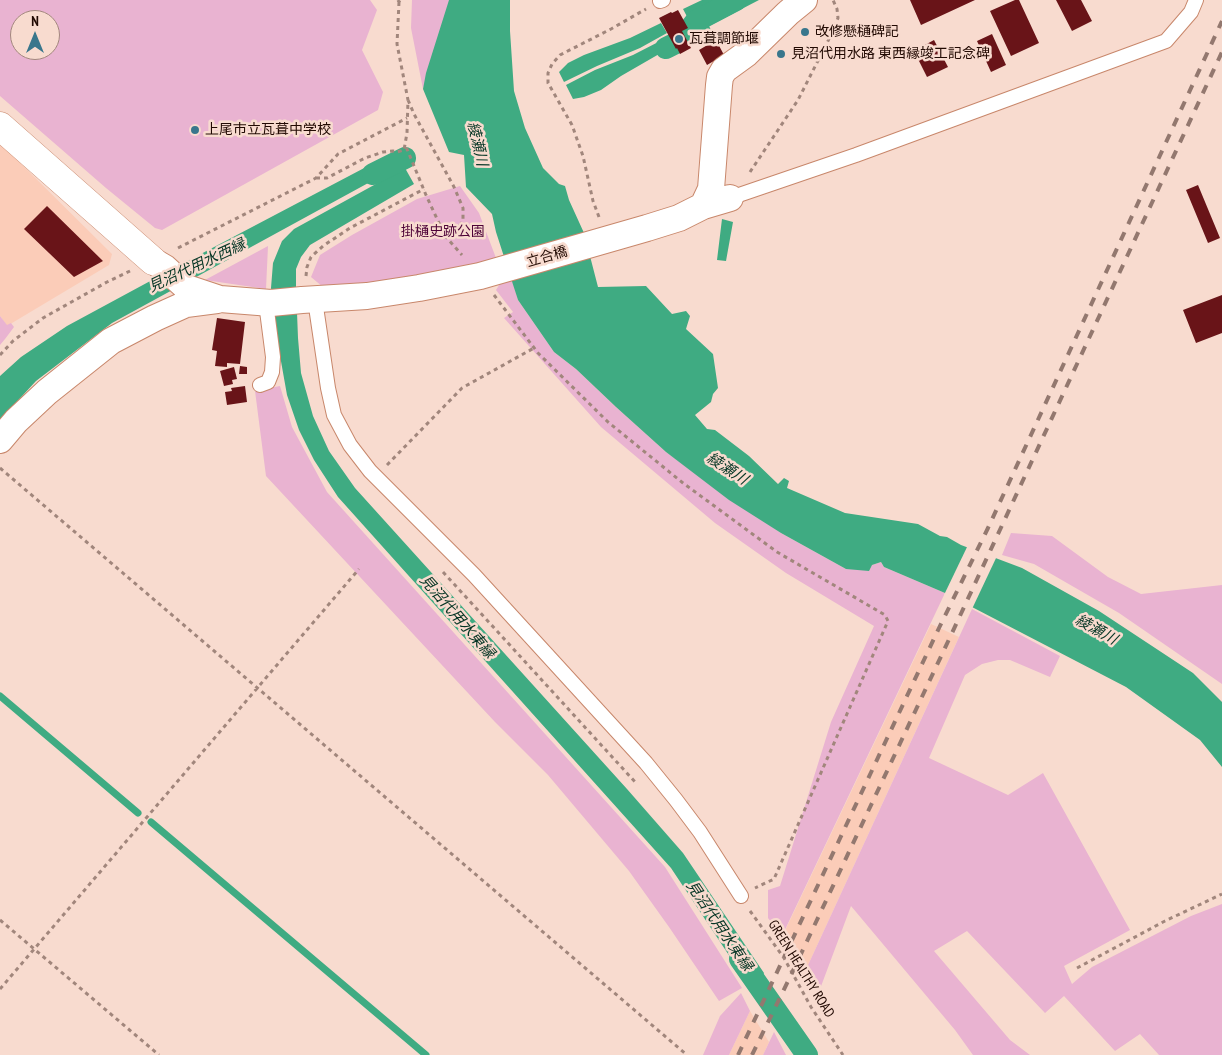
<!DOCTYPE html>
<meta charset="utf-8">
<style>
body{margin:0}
#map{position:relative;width:1222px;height:1055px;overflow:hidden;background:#f8dbcf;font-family:"PT Sans Narrow",sans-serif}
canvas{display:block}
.north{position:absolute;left:10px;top:10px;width:50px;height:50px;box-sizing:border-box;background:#f8dbcf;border:1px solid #a2877d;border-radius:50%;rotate:0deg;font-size:14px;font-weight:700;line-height:20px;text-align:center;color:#210902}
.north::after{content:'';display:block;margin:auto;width:18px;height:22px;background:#39768c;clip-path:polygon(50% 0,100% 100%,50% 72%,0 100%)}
</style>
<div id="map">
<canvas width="1222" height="1055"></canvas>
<div class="north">N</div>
</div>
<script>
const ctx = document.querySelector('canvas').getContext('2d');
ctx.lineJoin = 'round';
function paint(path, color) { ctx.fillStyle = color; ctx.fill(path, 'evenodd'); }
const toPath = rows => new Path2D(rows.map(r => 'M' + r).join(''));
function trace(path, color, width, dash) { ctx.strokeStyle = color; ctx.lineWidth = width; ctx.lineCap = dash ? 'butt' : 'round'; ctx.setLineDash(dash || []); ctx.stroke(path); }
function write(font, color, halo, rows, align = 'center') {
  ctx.font = font + ' "PT Sans Narrow","Noto Sans JP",sans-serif'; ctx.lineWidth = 5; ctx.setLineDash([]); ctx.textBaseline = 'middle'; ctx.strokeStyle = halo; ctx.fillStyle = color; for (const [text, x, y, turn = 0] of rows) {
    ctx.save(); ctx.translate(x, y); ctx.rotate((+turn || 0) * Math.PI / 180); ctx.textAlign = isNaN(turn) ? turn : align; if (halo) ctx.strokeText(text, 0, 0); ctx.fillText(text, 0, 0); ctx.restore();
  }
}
paint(toPath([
 [0,143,112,254,109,265,7,326,0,316],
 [931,624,959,637,803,976,781,939],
 [750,1011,769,1042,763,1055,729,1055]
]), '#fbccb8');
paint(toPath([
 [0,0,370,0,377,10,362,50,383,92,378,110,162,230,155,228,106,188,0,96],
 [20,20,50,20,50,50,20,50],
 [412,0,450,0,423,89,411,28],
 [460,186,479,213,496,258,456,269,405,281,323,287,311,277,320,255,352,235,417,199],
 [268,246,266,289,205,280],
 [512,279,518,300,554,352,576,369,616,407,666,452,781,533,846,569,872,565,881,562,884,567,945,593,782,936,768,918,768,890,780,886,831,722,874,626,786,573,715,523,601,427,504,318,513,312,496,290,501,282],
 [0,316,7,325,11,323,14,327,5,339,0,345],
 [280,386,292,427,327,492,665,867,742,988,719,1001,669,927,629,871,548,775,495,722,266,476,255,391],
 [1011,533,1052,536,1108,577,1141,594,1222,585,1222,684,1119,613,1034,564,1002,555],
 [972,609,1060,656,1050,677,1010,660,998,660,982,664,965,675,929,758,1008,795,1043,773,1130,930,1064,966,1072,984,1092,967,1191,916,1222,904,1222,1055,1159,1055,1140,1034,1115,1051,1064,996,1045,1013,967,931,934,951,1010,1040,1030,1055,973,1055,955,1030,851,906,820,989,803,976],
 [741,993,750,1011,729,1055,703,1055,720,1016],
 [774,1032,786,1055,763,1055]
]), '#e9b3d1');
paint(toPath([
 [449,0,510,0,510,31,514,91,525,128,543,168,559,184,565,186,569,200,584,233,598,287,646,286,672,314,686,311,690,316,686,329,713,354,718,388,713,394,711,402,695,415,707,429,715,430,749,456,778,484,784,478,789,481,787,488,845,513,918,524,940,536,947,537,961,545,1022,568,1099,611,1193,673,1222,702,1222,767,1200,740,1126,687,945,593,884,567,881,562,872,565,869,571,846,569,781,533,729,500,666,452,616,407,576,369,554,352,518,300,496,232,492,214,466,187,464,155,449,152,423,89,426,73],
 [702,0,759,0,709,26,714,36,691,46,684,32,693,28,683,9],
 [661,23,667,33,640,48,597,66,564,82,559,72,568,63,584,55,630,38],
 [668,37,673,46,621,76,601,90,584,97,573,99,566,85,595,70,633,55],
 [387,156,400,156,403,164,112,323,36,381,0,420,0,376,21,357,67,326,178,266],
 [405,168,414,184,310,245,301,257,296,269,296,287,298,338,301,373,313,416,329,451,355,488,627,789,683,853,764,973,754,993,671,868,338,497,314,460,299,430,287,395,279,350,271,288,273,263,282,241,294,229],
 [722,219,733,222,726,261,717,260],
 [788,1010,817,1055,795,1055,779,1029]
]), '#3fab82');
paint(toPath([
 [968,545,997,556,972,609,944,595]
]), '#f8dbcf');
trace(toPath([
 [0,696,138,813],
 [151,822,426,1055]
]), '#3fab82', 7);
trace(toPath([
 [666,48,680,41,696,21,736,0],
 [373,174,405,158],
 [740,959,807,1055]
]), '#3fab82', 22);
paint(toPath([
 [910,0,975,0,921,25],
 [1015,0,1019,0,1039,43,1011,56,990,11],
 [1056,0,1081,0,1092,21,1072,31],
 [678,10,688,28,682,31,691,48,680,54,677,48,676,49,659,18,671,12,672,13],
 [733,30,735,34,724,40,721,35],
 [992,34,1006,65,991,72,977,41],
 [716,40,724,55,707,65,699,50],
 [934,40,948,67,927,77,914,51],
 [1198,185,1220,238,1208,243,1186,190],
 [47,206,103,261,74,277,24,229],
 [1222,295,1222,333,1196,343,1183,310],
 [217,318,245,322,240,364,227,363,227,367,215,366,217,351,212,350],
 [240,366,247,367,247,374,239,374],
 [234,367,237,379,232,380,233,384,224,386,220,371],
 [245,386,247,402,227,405,225,392,232,391,231,388]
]), '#691418');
const lane = toPath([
 [660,1,663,0],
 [730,198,856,155,1166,41,1191,12,1196,0],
 [315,300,328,388,334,415,350,445,370,471,474,575,646,763,676,800,700,832,741,896],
 [260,385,268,382,272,372,273,357,266,303]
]);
const street = toPath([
 [703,206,711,189,719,85,720,77,724,70,746,54,788,13,804,0],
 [153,261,165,268,187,288,220,299,271,303,302,300,367,296,419,288,480,276,647,228,679,218,703,206,730,198],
 [0,440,16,421,47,392,111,341,155,318,186,304,217,300]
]);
const secondary = toPath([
 [0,126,153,261]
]);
trace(lane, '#c8876b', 16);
trace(street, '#c8876b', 28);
trace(secondary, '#c8876b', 29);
trace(toPath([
 [398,0,399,2,400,0],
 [399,2,397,44,408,100,407,133,404,150],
 [408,100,414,114,454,187,463,208,463,221,457,229,445,236],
 [750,172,798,100,830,37,838,18,837,9,833,0],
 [316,178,327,178,365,158,383,152,393,151,397,152,407,149,426,195,445,236,462,255],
 [599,217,593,201,583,156,572,125,548,83,548,73,552,64,560,55,611,29,646,9],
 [178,248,316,178,338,154,407,118],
 [306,276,307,267,311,257,323,246,350,228,424,189],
 [494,295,538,353,608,422,683,483,777,552,885,615,888,621,774,879,755,888],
 [0,355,13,341,43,318,107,282,130,271],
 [387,465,462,388,534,348],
 [0,468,687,1055],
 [443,572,636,783],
 [750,911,784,958,811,1007,843,1055],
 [0,920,159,1055],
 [1077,968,1165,921,1222,894],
 [0,989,359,569]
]), '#a1867c', 3, [4, 4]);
trace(lane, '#fff', 14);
trace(street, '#fff', 26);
trace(secondary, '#fff', 28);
trace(toPath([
 [738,1055,939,628,988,528,1222,21],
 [752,1055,792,973,952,633,1222,52]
]), '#93786f', 4, [9, 9]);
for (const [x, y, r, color] of [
 [805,32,5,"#39768c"],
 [679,39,5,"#39768c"],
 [781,54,5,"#39768c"],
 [195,130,5,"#39768c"]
]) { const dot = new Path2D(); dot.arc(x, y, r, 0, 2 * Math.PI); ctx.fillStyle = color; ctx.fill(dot); trace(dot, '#f8dbcf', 2); }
write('14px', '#210902', '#f8dbcf', [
 ["改修懸樋碑記",815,32],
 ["瓦葺調節堰",689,39],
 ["見沼代用水路 東西縁竣工記念碑",791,54],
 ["上尾市立瓦葺中学校",205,130]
], 'left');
write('14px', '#4e0338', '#f8dbcf', [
 ["掛樋史跡公園",443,232]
]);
write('14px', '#210902', '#f8dbcf', [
 ["立合橋",547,257,-16],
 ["GREEN HEALTHY ROAD",801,969,58]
]);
write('italic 15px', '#043524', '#f8dbcf', [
 ["綾瀬川",477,144,77],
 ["見沼代用水西縁",197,266,-25],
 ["綾瀬川",727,469,33],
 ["見沼代用水東縁",457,617,49],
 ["綾瀬川",1096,630,29],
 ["見沼代用水東縁",719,926,56]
]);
</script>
